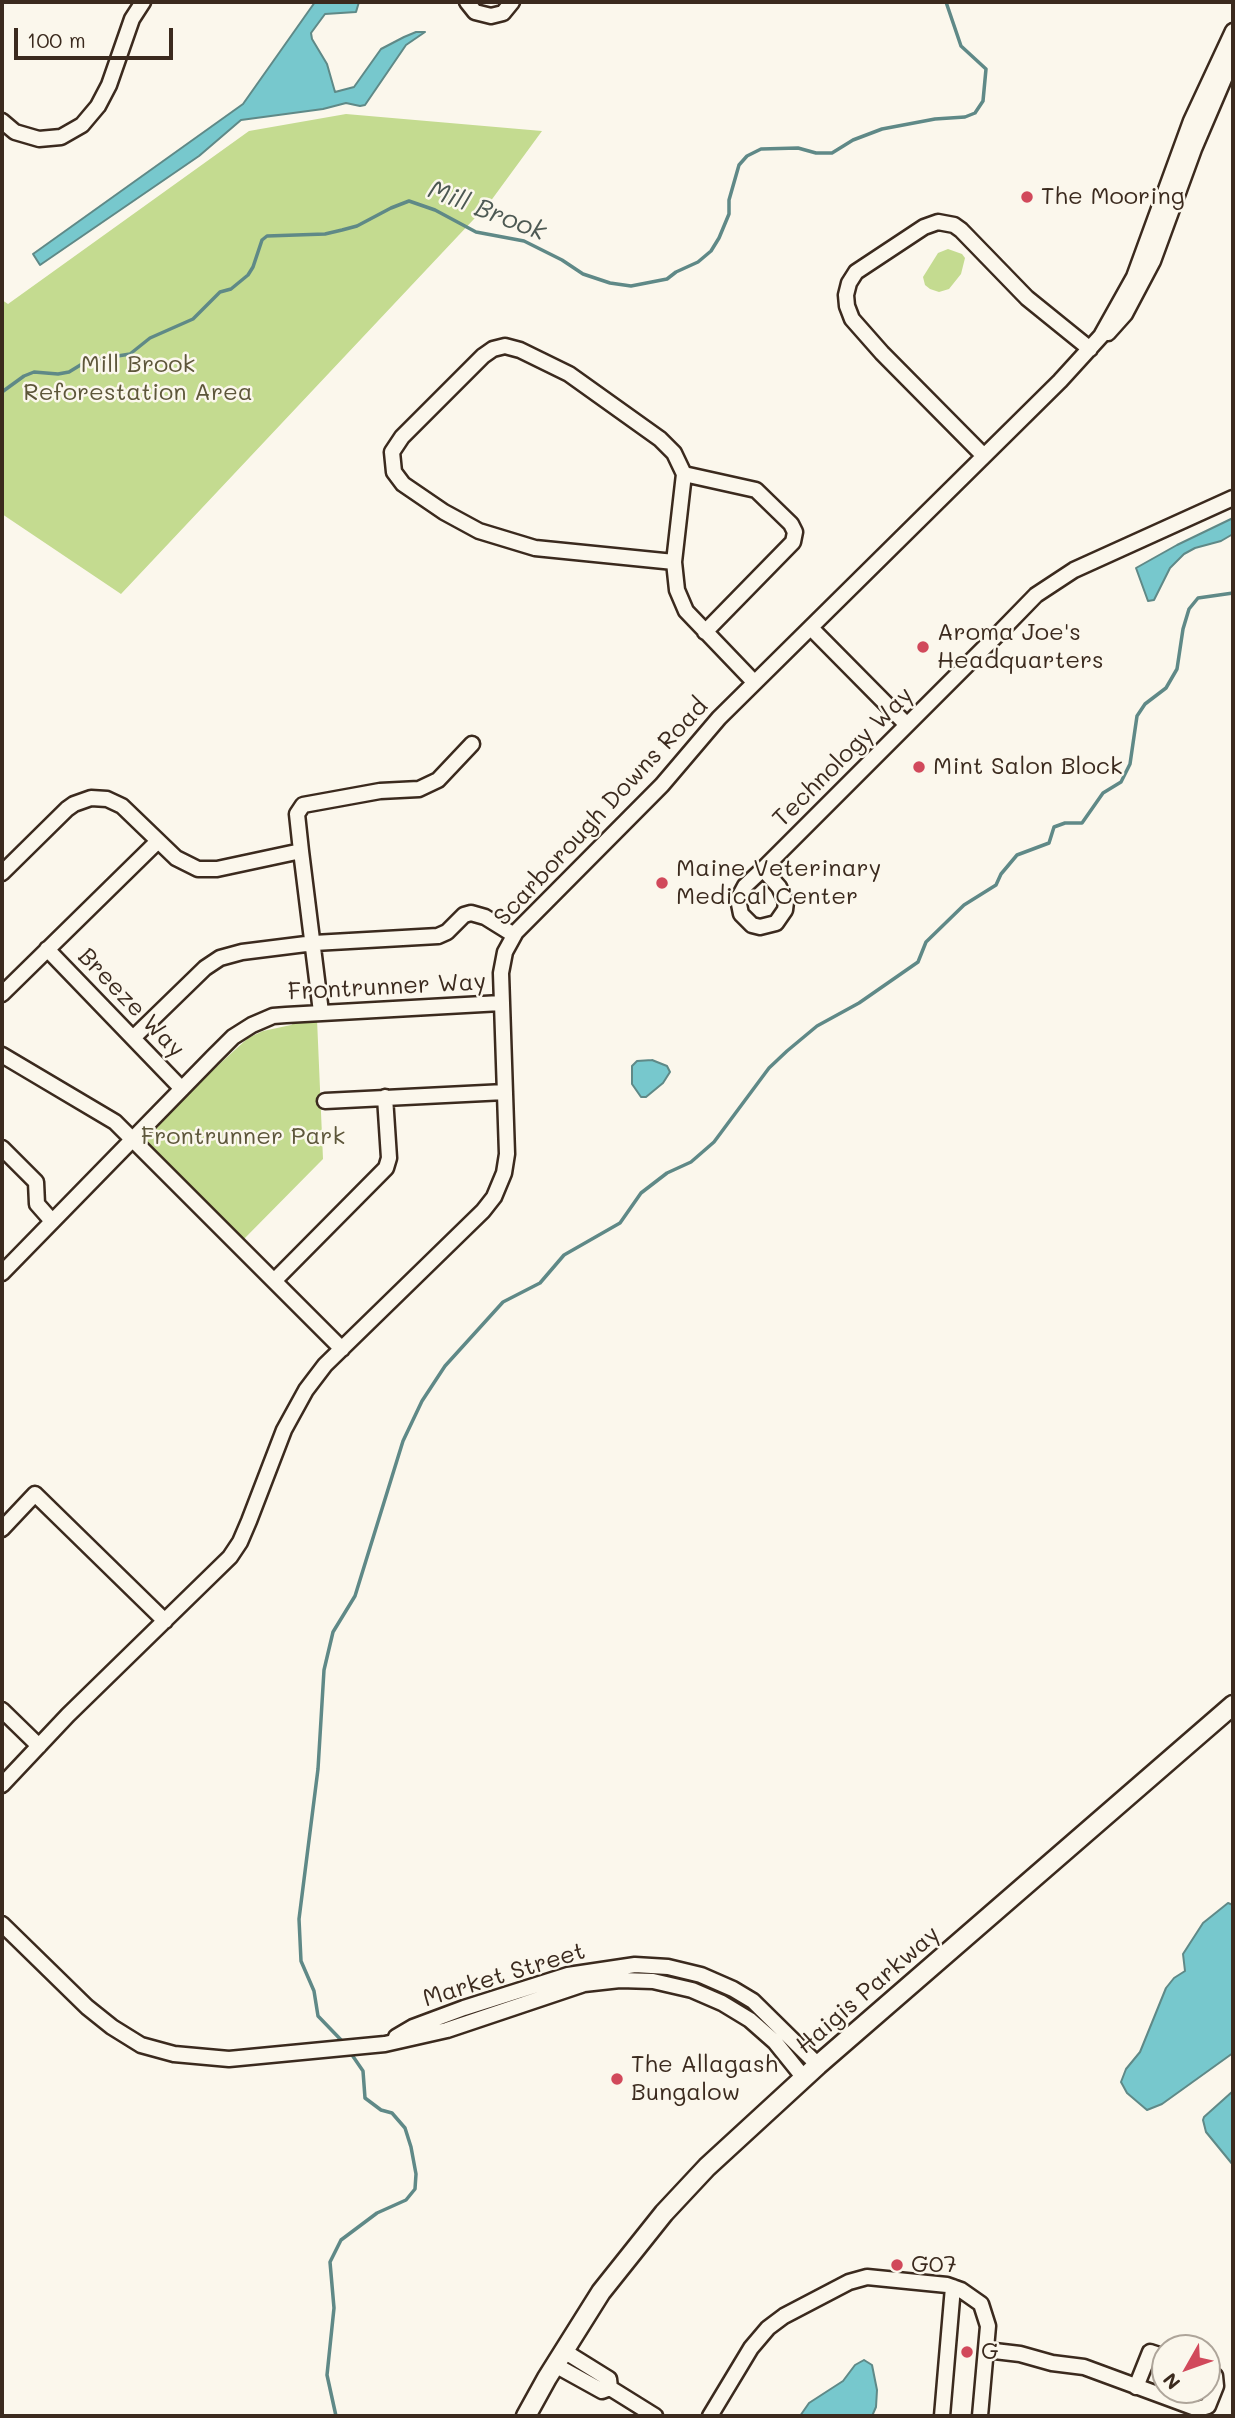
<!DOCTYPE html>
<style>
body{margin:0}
#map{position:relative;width:1235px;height:2418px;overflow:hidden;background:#fbf7ec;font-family:Mali,sans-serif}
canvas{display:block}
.frame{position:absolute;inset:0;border:4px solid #3b2a1e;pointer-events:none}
.north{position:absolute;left:1151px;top:2334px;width:70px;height:70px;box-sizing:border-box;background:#fbf7ec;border:2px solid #aea59a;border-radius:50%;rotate:230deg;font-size:19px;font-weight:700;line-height:28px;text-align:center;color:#3b2a1e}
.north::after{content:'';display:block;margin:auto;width:24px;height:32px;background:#d1495b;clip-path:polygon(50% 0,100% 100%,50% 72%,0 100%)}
.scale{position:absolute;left:14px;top:28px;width:159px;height:32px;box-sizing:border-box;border:4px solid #3b2a1e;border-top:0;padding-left:9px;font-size:21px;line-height:24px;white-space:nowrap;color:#3b2a1e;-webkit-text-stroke:5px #fbf7ec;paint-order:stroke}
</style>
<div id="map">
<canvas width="1235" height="2418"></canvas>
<div class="frame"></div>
<div class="north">N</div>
<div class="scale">100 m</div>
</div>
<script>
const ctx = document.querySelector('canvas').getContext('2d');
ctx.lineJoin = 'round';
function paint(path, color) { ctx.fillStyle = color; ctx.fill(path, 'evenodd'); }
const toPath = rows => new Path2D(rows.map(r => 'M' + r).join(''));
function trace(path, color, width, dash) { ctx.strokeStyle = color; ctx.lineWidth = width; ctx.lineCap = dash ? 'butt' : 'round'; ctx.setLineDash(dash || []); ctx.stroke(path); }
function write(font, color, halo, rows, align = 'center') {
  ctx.font = font + ' Mali,sans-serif'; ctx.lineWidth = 5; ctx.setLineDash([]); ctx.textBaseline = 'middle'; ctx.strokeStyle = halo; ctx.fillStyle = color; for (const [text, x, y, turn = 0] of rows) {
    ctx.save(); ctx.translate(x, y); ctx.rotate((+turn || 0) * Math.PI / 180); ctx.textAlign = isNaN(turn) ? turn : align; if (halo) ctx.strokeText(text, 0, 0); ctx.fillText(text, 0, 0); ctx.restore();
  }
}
paint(toPath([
 [346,114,542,131,490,202,121,594,2,514,2,300,8,304,249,131],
 [948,249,962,254,965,258,961,274,949,289,939,292,930,289,925,285,923,277,938,253],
 [317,1019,323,1159,242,1241,148,1145,144,1138,146,1130,203,1074,213,1070,248,1038,263,1031,291,1025,300,1020]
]), '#c4db90');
const water = toPath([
 [315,2,359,2,356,12,325,14,311,33,312,39,327,64,335,92,354,87,381,49,404,37,416,32,425,32,406,45,365,105,360,106,346,103,323,109,241,120,199,156,40,265,33,254,243,104,315,2],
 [1233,518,1233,534,1221,541,1195,548,1184,554,1170,568,1154,600,1148,601,1136,568,1177,545,1233,518],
 [652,1060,667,1066,670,1072,663,1083,646,1097,641,1097,632,1084,632,1066,637,1061,652,1060],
 [1228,1903,1233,1905,1233,2053,1162,2104,1147,2110,1127,2093,1121,2082,1126,2069,1140,2052,1166,1988,1174,1978,1185,1971,1183,1954,1203,1923,1228,1903],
 [1233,2091,1233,2165,1206,2132,1203,2120,1204,2117,1233,2091],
 [864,2360,872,2365,877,2390,876,2407,872,2416,800,2416,809,2403,843,2381,855,2365,864,2360]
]);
paint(water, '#77c8cd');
trace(water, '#5f8987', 2);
trace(toPath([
 [2,392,24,376,34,372,58,374,69,372,87,361,130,354,150,338,193,319,220,292,231,289,248,275,253,267,262,240,267,236,325,234,342,230,357,226,391,208,409,201,435,210,476,232,524,241,562,260,583,274,610,283,631,286,667,279,676,272,698,262,711,251,719,238,729,214,729,200,739,165,747,156,761,149,798,148,816,153,832,153,853,140,882,129,935,119,965,117,975,113,983,101,986,69,961,46,946,2],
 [344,2043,318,2016,314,1991,301,1961,299,1919,318,1769,324,1670,333,1632,355,1596,403,1441,422,1401,445,1366,503,1302,540,1283,564,1255,620,1223,641,1193,667,1173,691,1162,714,1142,769,1068,787,1051,817,1026,859,1003,918,962,926,942,964,905,996,885,1001,874,1017,855,1049,843,1054,827,1065,823,1082,823,1103,793,1121,782,1130,764,1137,716,1145,704,1166,688,1177,669,1183,629,1189,609,1198,598,1233,593],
 [336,2416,327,2375,334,2308,330,2262,341,2240,377,2213,406,2200,415,2189,416,2174,411,2147,405,2128,392,2113,381,2110,365,2098,363,2071,350,2052]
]), '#5f8987', 3.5);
const minor = toPath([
 [467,2,475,12,491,16,503,13,512,2],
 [2,121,15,132,39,139,61,137,82,125,98,106,109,85,132,19,143,2],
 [1108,333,1125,314,1153,261,1194,149,1233,58],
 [983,455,882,353,852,319,847,306,846,295,849,283,856,272,924,227,938,222,954,225,961,230,1027,298,1090,349],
 [684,474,756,490,791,524,795,532,793,542,705,632],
 [674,562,684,474,674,453,660,439,569,374,520,350,505,346,493,349,483,356,402,437,392,452,394,472,403,484,444,512,479,531,535,548,674,562,677,590,686,611,754,682],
 [811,628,907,725],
 [301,851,297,814,303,805,380,791,419,789,438,780,472,744],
 [763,869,779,887,786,902,785,910,776,923,760,927,752,925,741,914,738,899,745,886,763,869,1000,632,1036,595,1074,570,1233,498],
 [2,873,67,809,74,804,91,798,107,799,122,806,176,858,198,869,217,869,301,851,321,1012],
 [47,949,182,1089],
 [2,994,158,841],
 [133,1038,205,968,220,958,242,952,314,943,438,936,447,932,464,915,471,913,485,917,514,935],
 [2,1055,115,1122,342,1349],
 [325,1101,505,1092],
 [2,1148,36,1182,37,1204,52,1221],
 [2,1273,212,1058,233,1037,252,1025,273,1016,286,1015,501,1003],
 [274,1281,386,1168,389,1158,385,1097],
 [2,1529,35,1494,165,1621],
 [2,1710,39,1746],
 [2,1785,68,1715,230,1557,240,1542,249,1521,284,1430,306,1390,325,1365,483,1211,494,1197,504,1173,507,1154,501,973,505,952,516,932,662,785,719,718,1060,381,1101,336,1134,277,1191,121,1233,31],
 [2,1924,87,2007,112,2027,141,2045,174,2054,229,2059,385,2044,447,2030,584,1984,620,1980,653,1981,692,1990,722,2003,750,2020,775,2042,804,2078],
 [396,2037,413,2027,464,2008,568,1975,635,1965,668,1967,701,1975,733,1989,753,2001,818,2065],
 [986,2350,1020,2354,1052,2363,1084,2367,1198,2409,1208,2406,1216,2386,1215,2376,1207,2372],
 [564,2351,609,2379,610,2388],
 [555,2365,602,2391,610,2388,655,2416],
 [1136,2387,1150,2352,1165,2357],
 [710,2416,751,2348,768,2328,784,2316,849,2282,867,2277,947,2285,961,2290,981,2304,988,2326,980,2416],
 [942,2416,953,2287]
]);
const major = toPath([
 [526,2416,547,2378,601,2292,664,2213,707,2167,818,2065,1233,1705]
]);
trace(minor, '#3b2a1e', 19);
trace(major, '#3b2a1e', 23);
trace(minor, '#fbf7ec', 14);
trace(major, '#fbf7ec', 18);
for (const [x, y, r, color] of [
 [1027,197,7,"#d1495b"],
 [923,647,7,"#d1495b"],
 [919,767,7,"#d1495b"],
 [662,883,7,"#d1495b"],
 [617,2079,7,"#d1495b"],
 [897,2265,7,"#d1495b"],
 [967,2352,7,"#d1495b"]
]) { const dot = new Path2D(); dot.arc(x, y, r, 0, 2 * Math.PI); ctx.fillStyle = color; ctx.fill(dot); trace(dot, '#fbf7ec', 2.5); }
write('24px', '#3b2a1e', '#fbf7ec', [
 ["The Mooring",1041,197],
 ["Aroma Joe's",937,633],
 ["Headquarters",937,661],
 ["Mint Salon Block",933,767],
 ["Maine Veterinary",676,869],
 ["Medical Center",676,897],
 ["The Allagash",631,2065],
 ["Bungalow",631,2093],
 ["G07",911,2265],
 ["G",981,2352]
], 'left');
write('24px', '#5d563a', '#fbf7ec', [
 ["Mill Brook",138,365],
 ["Reforestation Area",138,393],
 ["Frontrunner Park",243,1137]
]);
write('24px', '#3b2a1e', '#fbf7ec', [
 ["Technology Way",843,757,-45],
 ["Scarborough Downs Road",601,812,-47],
 ["Frontrunner Way",387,987,-3],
 ["Breeze Way",131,1003,46],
 ["Market Street",504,1975,-17],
 ["Haigis Parkway",868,1990,-41]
]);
write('italic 26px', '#4d5953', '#fbf7ec', [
 ["Mill Brook",487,211,21]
]);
</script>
